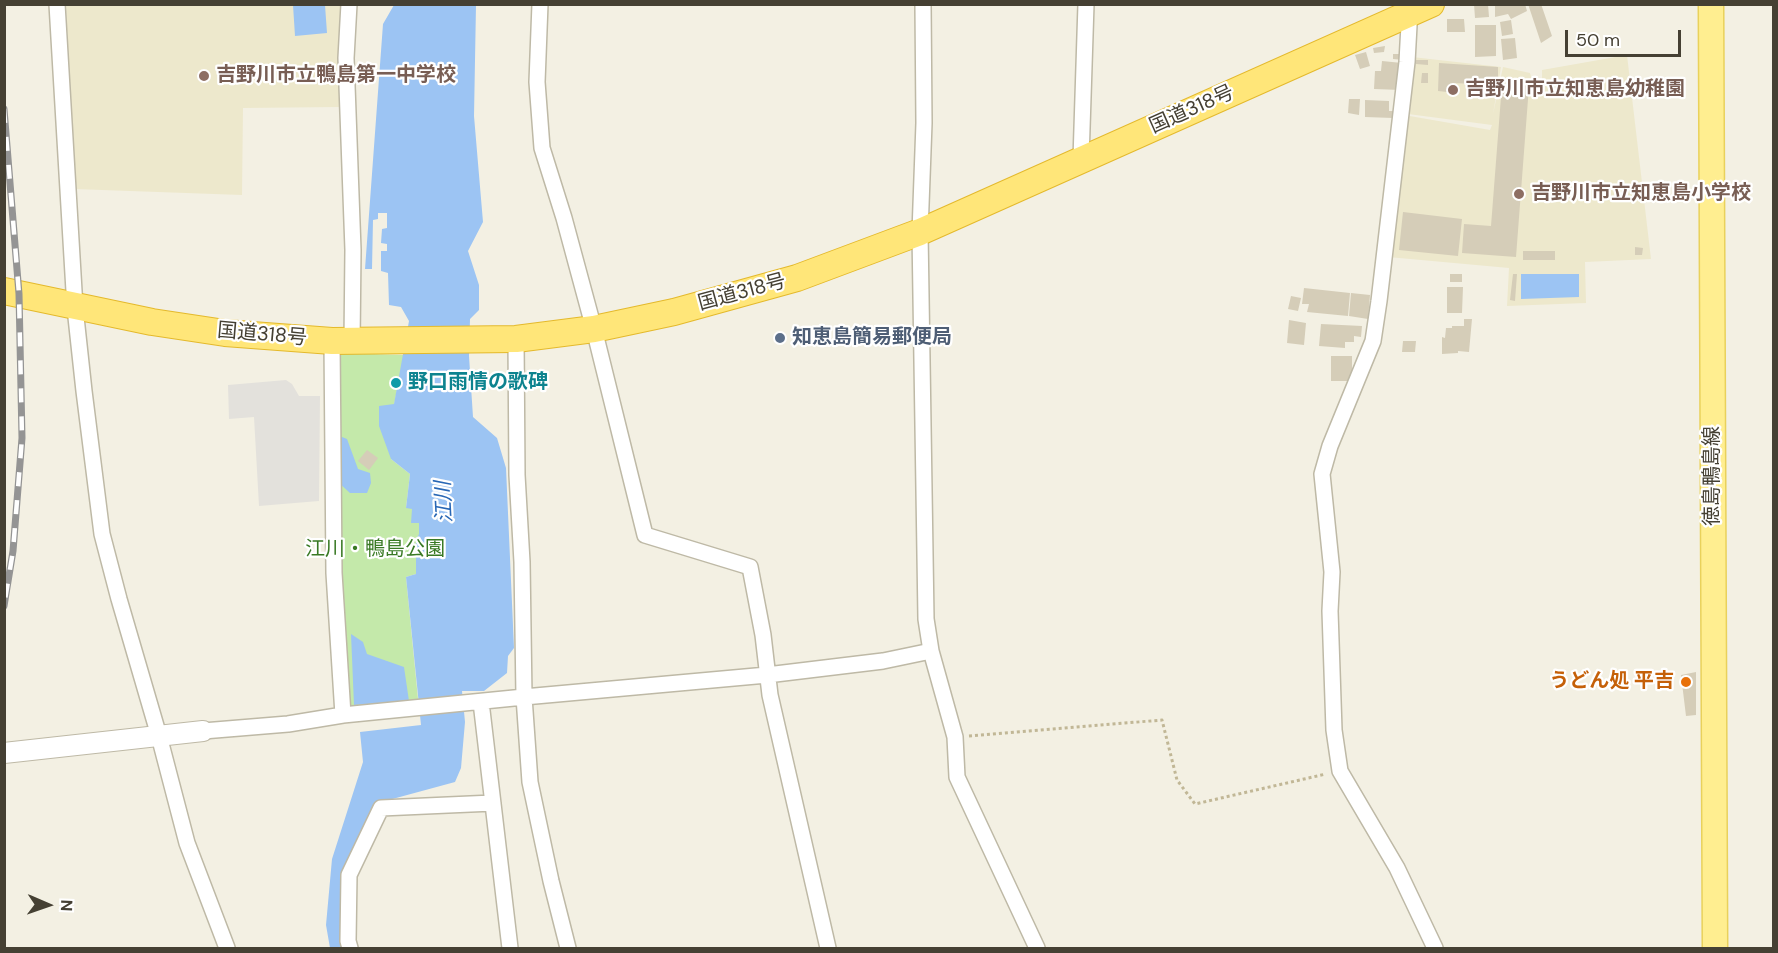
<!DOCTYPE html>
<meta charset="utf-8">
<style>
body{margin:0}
#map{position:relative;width:1778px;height:953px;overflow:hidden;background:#f3f0e3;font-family:"DM Sans",sans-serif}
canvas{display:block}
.frame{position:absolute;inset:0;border:6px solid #454033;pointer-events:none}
.north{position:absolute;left:18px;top:875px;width:60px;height:60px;-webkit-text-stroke:4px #fff;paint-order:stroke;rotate:92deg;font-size:16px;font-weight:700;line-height:24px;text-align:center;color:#454033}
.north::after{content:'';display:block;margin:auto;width:21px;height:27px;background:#454033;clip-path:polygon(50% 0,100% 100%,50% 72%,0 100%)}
.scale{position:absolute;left:1565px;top:30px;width:116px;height:27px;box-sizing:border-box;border:3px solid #454033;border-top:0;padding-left:8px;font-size:18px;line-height:21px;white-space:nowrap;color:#454033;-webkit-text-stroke:4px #fff;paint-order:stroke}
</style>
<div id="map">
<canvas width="1778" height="953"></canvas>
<div class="frame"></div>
<div class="north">N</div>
<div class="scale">50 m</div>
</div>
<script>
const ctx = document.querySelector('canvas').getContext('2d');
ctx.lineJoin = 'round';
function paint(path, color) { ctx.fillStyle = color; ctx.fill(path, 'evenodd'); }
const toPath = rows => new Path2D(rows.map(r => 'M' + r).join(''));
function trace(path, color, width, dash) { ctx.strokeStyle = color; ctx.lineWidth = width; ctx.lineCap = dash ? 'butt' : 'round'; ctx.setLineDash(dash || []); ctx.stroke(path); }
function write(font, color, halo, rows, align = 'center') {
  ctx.font = font + ' "DM Sans","Noto Sans JP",sans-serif'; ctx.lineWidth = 4.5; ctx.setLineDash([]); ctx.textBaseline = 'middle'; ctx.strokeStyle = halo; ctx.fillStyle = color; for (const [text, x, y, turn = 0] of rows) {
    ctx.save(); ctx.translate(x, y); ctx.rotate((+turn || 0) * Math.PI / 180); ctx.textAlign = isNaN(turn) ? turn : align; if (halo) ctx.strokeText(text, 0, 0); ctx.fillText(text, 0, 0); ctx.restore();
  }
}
paint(toPath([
 [66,5,344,5,339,107,243,108,242,195,74,189],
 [1627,55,1651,259,1585,262,1586,303,1507,306,1509,268,1388,257,1404,115,1490,130,1492,125,1408,114,1412,57,1501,67,1493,114,1503,67,1530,73,1532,80,1542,79,1542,70]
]), '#ede8cc');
paint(toPath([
 [340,353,404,355,394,405,391,459,410,474,406,508,412,508,419,522,419,535,416,540,416,574,406,577,419,709,343,715,334,571]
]), '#c4e9aa');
paint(toPath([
 [286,380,292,384,299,396,320,396,319,501,259,506,254,417,229,419,228,385]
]), '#e3e1dc');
paint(toPath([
 [293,5,325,5,327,33,295,36],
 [394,5,476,5,474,116,483,222,468,251,479,285,479,310,470,319,469,356,473,417,497,438,506,468,514,648,508,656,507,673,484,691,462,691,465,722,461,768,455,782,374,804,342,880,344,948,330,948,326,925,332,859,363,762,360,732,421,725,406,577,416,574,416,540,419,534,419,523,411,523,412,509,406,508,410,474,391,459,379,426,379,406,394,404,409,321,401,307,389,305,388,273,381,271,381,251,387,251,387,244,381,243,382,229,387,228,387,213,378,213,378,219,373,220,372,269,365,269,383,24],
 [1521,274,1579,274,1579,297,1521,299],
 [342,437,347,439,358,469,370,473,371,483,367,493,350,493,338,482,337,439],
 [351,634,363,642,367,654,404,667,409,701,354,705]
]), '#9cc4f3');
paint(toPath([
 [1474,4,1488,4,1489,17,1475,18],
 [1495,4,1525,4,1527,11,1511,19,1508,14,1495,17],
 [1528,4,1541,4,1552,36,1541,43],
 [1447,19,1464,19,1465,32,1447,32],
 [1511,20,1513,34,1502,36,1500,22],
 [1475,25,1496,25,1496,56,1475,57],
 [1515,38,1517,58,1503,60,1501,39],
 [1385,46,1384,52,1374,53,1373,48],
 [1366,52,1370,66,1360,69,1355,55],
 [1393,54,1404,54,1404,60,1393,59],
 [1416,60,1428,60,1428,65,1416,64],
 [1382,61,1402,63,1401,90,1374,89,1375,71,1381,71],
 [1439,63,1498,67,1498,85,1453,83,1447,92,1438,91],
 [1422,73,1428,73,1428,83,1421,83],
 [1502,84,1529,86,1516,257,1462,253,1464,224,1491,226],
 [1349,99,1360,99,1359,115,1348,113],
 [1365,100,1389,101,1389,111,1393,111,1393,118,1365,117],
 [1403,212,1462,219,1458,256,1399,250],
 [1635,247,1643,248,1642,255,1635,255],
 [1523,251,1555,251,1555,260,1523,260],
 [1450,274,1462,274,1462,282,1450,282],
 [1513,274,1517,274,1515,301,1510,300],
 [1447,287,1463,287,1462,313,1447,313],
 [1304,288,1350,293,1348,316,1307,312,1309,304,1302,304],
 [1351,293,1370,295,1368,319,1349,316],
 [1291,296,1301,298,1298,311,1288,309],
 [1464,319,1472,319,1469,352,1458,351,1458,353,1442,354,1442,337,1445,338,1446,328,1452,328,1452,326,1464,326],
 [1289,320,1306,323,1304,345,1287,343],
 [1321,324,1362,326,1361,337,1354,336,1354,342,1345,342,1345,348,1319,346],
 [1403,341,1416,341,1415,352,1402,352],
 [1331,356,1352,356,1352,381,1331,381],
 [367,450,378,458,369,470,358,461],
 [1696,672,1696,715,1686,716,1681,675]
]), '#d5cdb8');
const minor = toPath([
 [57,4,75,308,84,391,102,534,119,599,159,736,187,843,227,948],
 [349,4,346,58,353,250,352,342],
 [540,4,537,82,542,148,564,218,594,329,645,535,750,567,763,635,770,695,828,948],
 [923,4,924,123,920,232,926,619,931,651,955,737,957,777,1037,948],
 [1410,7,1407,62,1379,301,1373,341,1330,446,1322,474,1332,572,1330,611,1334,730,1340,771,1397,868,1435,948],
 [1081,159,1086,4],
 [516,339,517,475,522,562,524,697,530,782,551,881,568,948],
 [332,341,334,573,343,715],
 [481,702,510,948],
 [203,731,288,724,343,715,524,697,767,675,883,661,931,651],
 [350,948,348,941,349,875,381,808,493,803]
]);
const tertiary = toPath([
 [4,753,203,731]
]);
const primary = toPath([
 [1711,4,1715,948]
]);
const trunk = toPath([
 [4,291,152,322,225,333,332,341,516,339,594,329,674,312,797,278,920,232,1431,4]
]);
trace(minor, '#beb9a6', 18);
trace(tertiary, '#beb9a6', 22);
trace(primary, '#e9d15b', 27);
trace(trunk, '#e4b92c', 28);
trace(toPath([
 [969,736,1162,720,1177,780,1195,804,1326,774]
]), '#c1b796', 3, [3, 3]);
trace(minor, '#fff', 15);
trace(tertiary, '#fff', 20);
trace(primary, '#ffee90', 24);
trace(trunk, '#ffe679', 26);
const rail = toPath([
 [4,109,19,294,22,438,13,551,4,606]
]);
trace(rail, '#949494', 7);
trace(rail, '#fff', 4.5, [14]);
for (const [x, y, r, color] of [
 [204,76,6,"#8d6e63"],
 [1453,90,6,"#8d6e63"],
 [1519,194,6,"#8d6e63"],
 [780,338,6,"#5c6f8a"],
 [396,383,6,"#0f9aa8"],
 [1686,682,6,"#e8710a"]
]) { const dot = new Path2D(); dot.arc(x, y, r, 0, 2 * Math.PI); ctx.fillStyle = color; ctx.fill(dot); trace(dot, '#fff', 2); }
write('bold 20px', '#785e54', '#fff', [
 ["吉野川市立鴨島第一中学校",216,76],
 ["吉野川市立知恵島幼稚園",1465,90],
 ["吉野川市立知恵島小学校",1531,194]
], 'left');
write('20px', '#454033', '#fff', [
 ["国道318号",1192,110,-24],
 ["国道318号",742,293,-15],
 ["国道318号",262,335,5],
 ["徳島鴨島線",1713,476,-90]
]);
write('bold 20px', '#4e5e75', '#fff', [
 ["知恵島簡易郵便局",792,338]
], 'left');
write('bold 20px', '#0d838f', '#fff', [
 ["野口雨情の歌碑",408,383]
], 'left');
write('20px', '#397924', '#fff', [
 ["江川・鴨島公園",375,550]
]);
write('bold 20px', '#c56008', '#fff', [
 ["うどん処 平吉",1674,682]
], 'right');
write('italic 21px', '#2867b5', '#fff', [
 ["江川",445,502,-93]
]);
</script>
